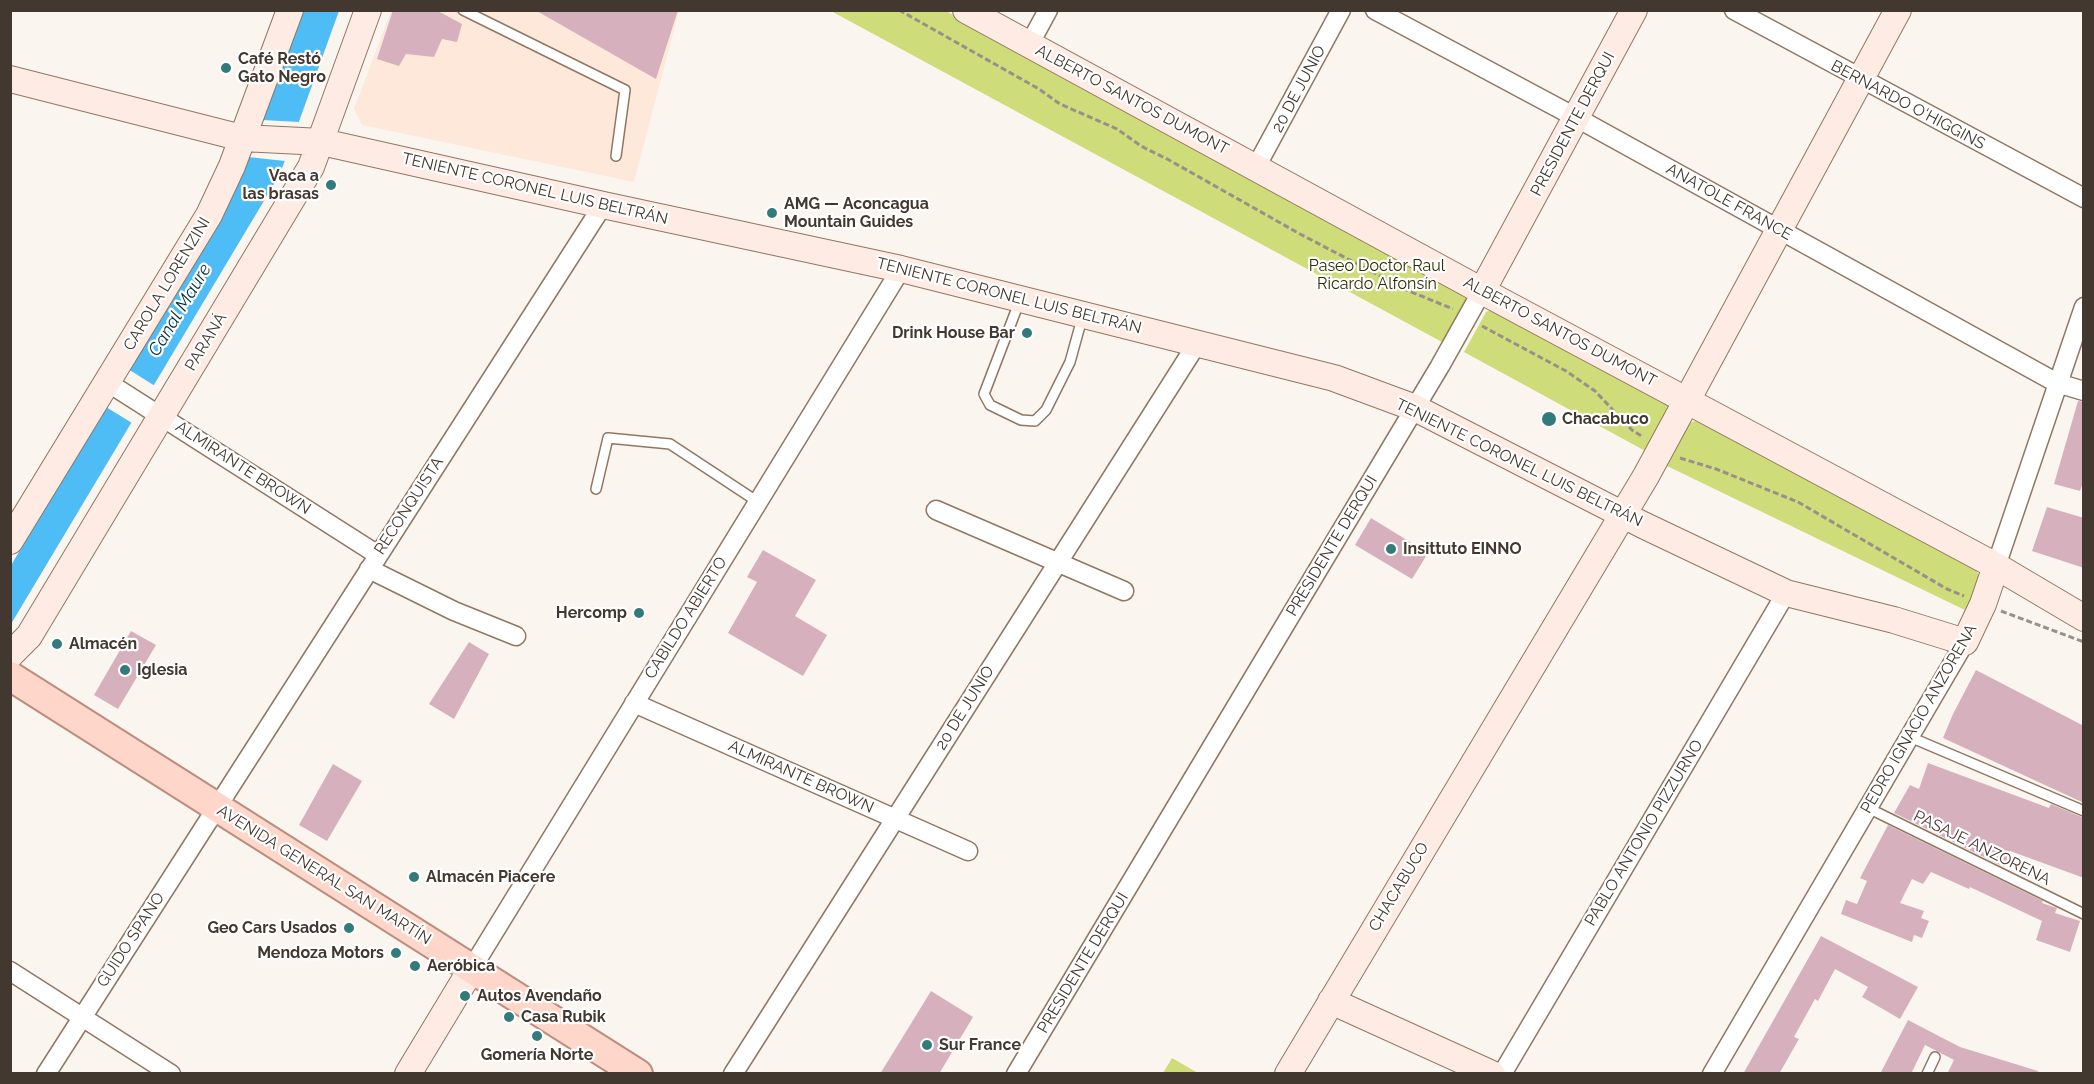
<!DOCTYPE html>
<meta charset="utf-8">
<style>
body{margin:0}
#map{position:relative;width:2094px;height:1084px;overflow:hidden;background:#fbf5f0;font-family:Raleway,sans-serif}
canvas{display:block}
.frame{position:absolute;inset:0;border:12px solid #43382f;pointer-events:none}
</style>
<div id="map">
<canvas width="2094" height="1084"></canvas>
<div class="frame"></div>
</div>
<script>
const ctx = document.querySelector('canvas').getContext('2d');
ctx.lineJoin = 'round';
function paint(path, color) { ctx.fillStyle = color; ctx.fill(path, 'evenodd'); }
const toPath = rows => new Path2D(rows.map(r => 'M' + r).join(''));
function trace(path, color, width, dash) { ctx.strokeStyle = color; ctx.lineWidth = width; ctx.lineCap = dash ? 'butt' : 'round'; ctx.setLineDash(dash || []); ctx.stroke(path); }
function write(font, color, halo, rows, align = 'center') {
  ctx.font = font + ' Raleway,sans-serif'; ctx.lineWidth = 4.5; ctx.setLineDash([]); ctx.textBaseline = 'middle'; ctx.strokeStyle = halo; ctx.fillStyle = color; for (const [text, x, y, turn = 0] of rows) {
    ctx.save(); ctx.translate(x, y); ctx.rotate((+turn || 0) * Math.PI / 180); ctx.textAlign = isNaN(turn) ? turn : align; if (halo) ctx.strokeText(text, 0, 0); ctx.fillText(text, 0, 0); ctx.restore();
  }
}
paint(toPath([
 [391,11,679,11,634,182,362,125,354,109]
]), '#fde8d9');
paint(toPath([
 [831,11,946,11,1460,289,1466,295,1465,303,1442,342],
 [1492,309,1668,404,1670,408,1649,453,1464,352,1486,312],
 [1698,420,1976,569,1979,577,1969,612,1665,465,1686,427,1692,422],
 [1172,1058,1198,1073,1163,1073]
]), '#cedc7a');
paint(toPath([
 [301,11,339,11,280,174,11,624,10,567,128,369]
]), '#4ebdf6');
paint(toPath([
 [262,120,299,122,285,161,248,157],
 [128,369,155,386,132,423,106,407]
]), '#fbf5f0');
paint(toPath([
 [393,10,436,10,462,24,457,42,442,39,434,57,406,54,399,66,377,59],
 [535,10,678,10,656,79],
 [2078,401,2084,402,2084,480,2080,491,2054,484],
 [2047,507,2084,518,2084,568,2032,551],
 [1371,518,1428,553,1412,579,1355,545],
 [763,550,816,580,795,616,827,635,803,676,728,633,757,582,747,577],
 [131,631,156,645,118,709,94,695],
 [469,642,489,654,454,719,429,704],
 [1976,670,2084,726,2084,803,1943,738,1953,714],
 [1928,763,2049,808,2051,804,2084,818,2084,878,2010,851,2004,867,1894,813,1910,785,1919,789],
 [333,764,362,781,327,841,299,825],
 [1888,825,2043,901,2042,903,2057,908,2055,913,2080,921,2070,952,2036,940,2042,921,1970,887,1969,889,1931,872,1923,884,1912,879,1900,903,1924,911,1921,918,1929,921,1922,938,1914,935,1912,942,1841,914,1846,900,1857,904,1867,881,1860,878],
 [1821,936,1918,987,1900,1019,1862,997,1868,987,1835,969,1818,1001,1815,999,1794,1037,1799,1039,1779,1074,1743,1074],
 [931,991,973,1017,939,1074,880,1074],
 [1908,1020,1960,1047,2038,1071,2038,1074,1947,1074,1954,1060,1925,1045,1911,1074,1880,1074]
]), '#d6b1bd');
const lane = toPath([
 [463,10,625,90,616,156],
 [1020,300,984,394,990,405,1021,420,1035,421,1046,410,1070,362,1083,315],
 [596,489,608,438,670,444,758,502],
 [1910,737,2084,811],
 [1868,808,2084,914],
 [1927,1074,1935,1057]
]);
const street = toPath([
 [1375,10,1577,118,2057,383,2084,391],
 [1734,10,2084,198],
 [1029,45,1048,10],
 [1256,167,1341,10],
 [107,382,378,555],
 [936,510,1124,591],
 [1996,566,2084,307],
 [369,569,454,611,516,636],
 [634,703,968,851],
 [472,968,901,269],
 [10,971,171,1074],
 [46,1074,603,205],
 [733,1074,1198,342],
 [1016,1074,1440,366,1482,291],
 [1502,1074,1786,593],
 [1712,1074,1965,642]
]);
const secondary = toPath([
 [966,10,1482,291,1996,566,2084,618],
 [10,79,242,138,322,142,603,205,901,269,1334,378,1415,408,1643,525,1786,593,1894,620,1965,642,1983,604,1996,566],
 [1482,291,1634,10],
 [10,541,209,215,232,166,290,10],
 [10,655,29,636,311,167,368,10],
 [1331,1001,1492,1074],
 [408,1074,472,968],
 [1288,1074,1646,476,1898,10]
]);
const primary = toPath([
 [10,676,638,1074]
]);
trace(lane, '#917762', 12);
trace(street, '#917762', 21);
trace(secondary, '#917762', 28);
trace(primary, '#bc8d7c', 32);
trace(toPath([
 [899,10,1039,89,1060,104,1117,129,1141,146,1169,160,1300,234,1409,291,1453,309],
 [1482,326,1566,371,1595,391,1632,430,1643,437],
 [1680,458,1716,469,1798,502,1947,589,1964,596],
 [2001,611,2084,642]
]), '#999089', 3, [6, 3]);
trace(lane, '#fff', 9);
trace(street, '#fff', 18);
trace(secondary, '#feebe4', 26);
trace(primary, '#fed6ca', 28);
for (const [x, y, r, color] of [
 [226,68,6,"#327b7a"],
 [331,185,6,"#327b7a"],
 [772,213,6,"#327b7a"],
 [1027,333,6,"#327b7a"],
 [1549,419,8,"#327b7a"],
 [1391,549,6,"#327b7a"],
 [639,613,6,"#327b7a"],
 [57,644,6,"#327b7a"],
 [125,670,6,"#327b7a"],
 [414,877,6,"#327b7a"],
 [349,928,6,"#327b7a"],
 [396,953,6,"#327b7a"],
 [415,966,6,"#327b7a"],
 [465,996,6,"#327b7a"],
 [509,1017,6,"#327b7a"],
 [537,1036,6,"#327b7a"],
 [927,1045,6,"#327b7a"]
]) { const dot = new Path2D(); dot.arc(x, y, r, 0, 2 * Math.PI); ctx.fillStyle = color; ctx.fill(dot); trace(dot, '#fff', 2); }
write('bold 16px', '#43382f', '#fff', [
 ["Café Restó",238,59],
 ["Gato Negro",238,77],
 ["Vaca a",319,176,"right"],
 ["las brasas",319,194,"right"],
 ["AMG — Aconcagua",784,204],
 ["Mountain Guides",784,222],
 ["Drink House Bar",1015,333,"right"],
 ["Chacabuco",1562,419],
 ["Insittuto EINNO",1403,549],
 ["Hercomp",627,613,"right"],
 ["Almacén",69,644],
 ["Iglesia",137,670],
 ["Almacén Piacere",426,877],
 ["Geo Cars Usados",337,928,"right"],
 ["Mendoza Motors",384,953,"right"],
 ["Aeróbica",427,966],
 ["Autos Avendaño",477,996],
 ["Casa Rubik",521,1017],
 ["Sur France",939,1045],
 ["Gomería Norte",537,1055,"center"]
], 'left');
write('16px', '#43382f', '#fff', [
 ["20 DE JUNIO",1299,89,-62],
 ["ALBERTO SANTOS DUMONT",1132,100,28],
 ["BERNARDO O'HIGGINS",1908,105,28],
 ["PRESIDENTE DERQUI",1573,124,-62],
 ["TENIENTE CORONEL LUIS BELTRÁN",535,189,13],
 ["ANATOLE FRANCE",1729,202,29],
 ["CAROLA LORENZINI",167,284,-59],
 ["TENIENTE CORONEL LUIS BELTRÁN",1009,296,14],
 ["ALBERTO SANTOS DUMONT",1560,332,28],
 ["PARANÁ",206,342,-59],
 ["TENIENTE CORONEL LUIS BELTRÁN",1519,463,26],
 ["ALMIRANTE BROWN",243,468,33],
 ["RECONQUISTA",409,506,-57],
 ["PRESIDENTE DERQUI",1332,546,-59],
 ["CABILDO ABIERTO",686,618,-58],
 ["20 DE JUNIO",965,708,-58],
 ["PEDRO IGNACIO ANZORENA",1919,719,-60],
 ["ALMIRANTE BROWN",801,777,24],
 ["PABLO ANTONIO PIZZURNO",1644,833,-59],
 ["PASAJE ANZORENA",1982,848,26],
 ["AVENIDA GENERAL SAN MARTÍN",324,875,32],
 ["CHACABUCO",1399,887,-59],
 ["GUIDO SPANO",131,940,-57],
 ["PRESIDENTE DERQUI",1083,963,-59]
]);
write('16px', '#2a2f02', '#fff', [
 ["Paseo Doctor Raul",1377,266],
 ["Ricardo Alfonsín",1377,284]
]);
write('italic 18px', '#002f45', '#fff', [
 ["Canal Maure",180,310,-59]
]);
</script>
